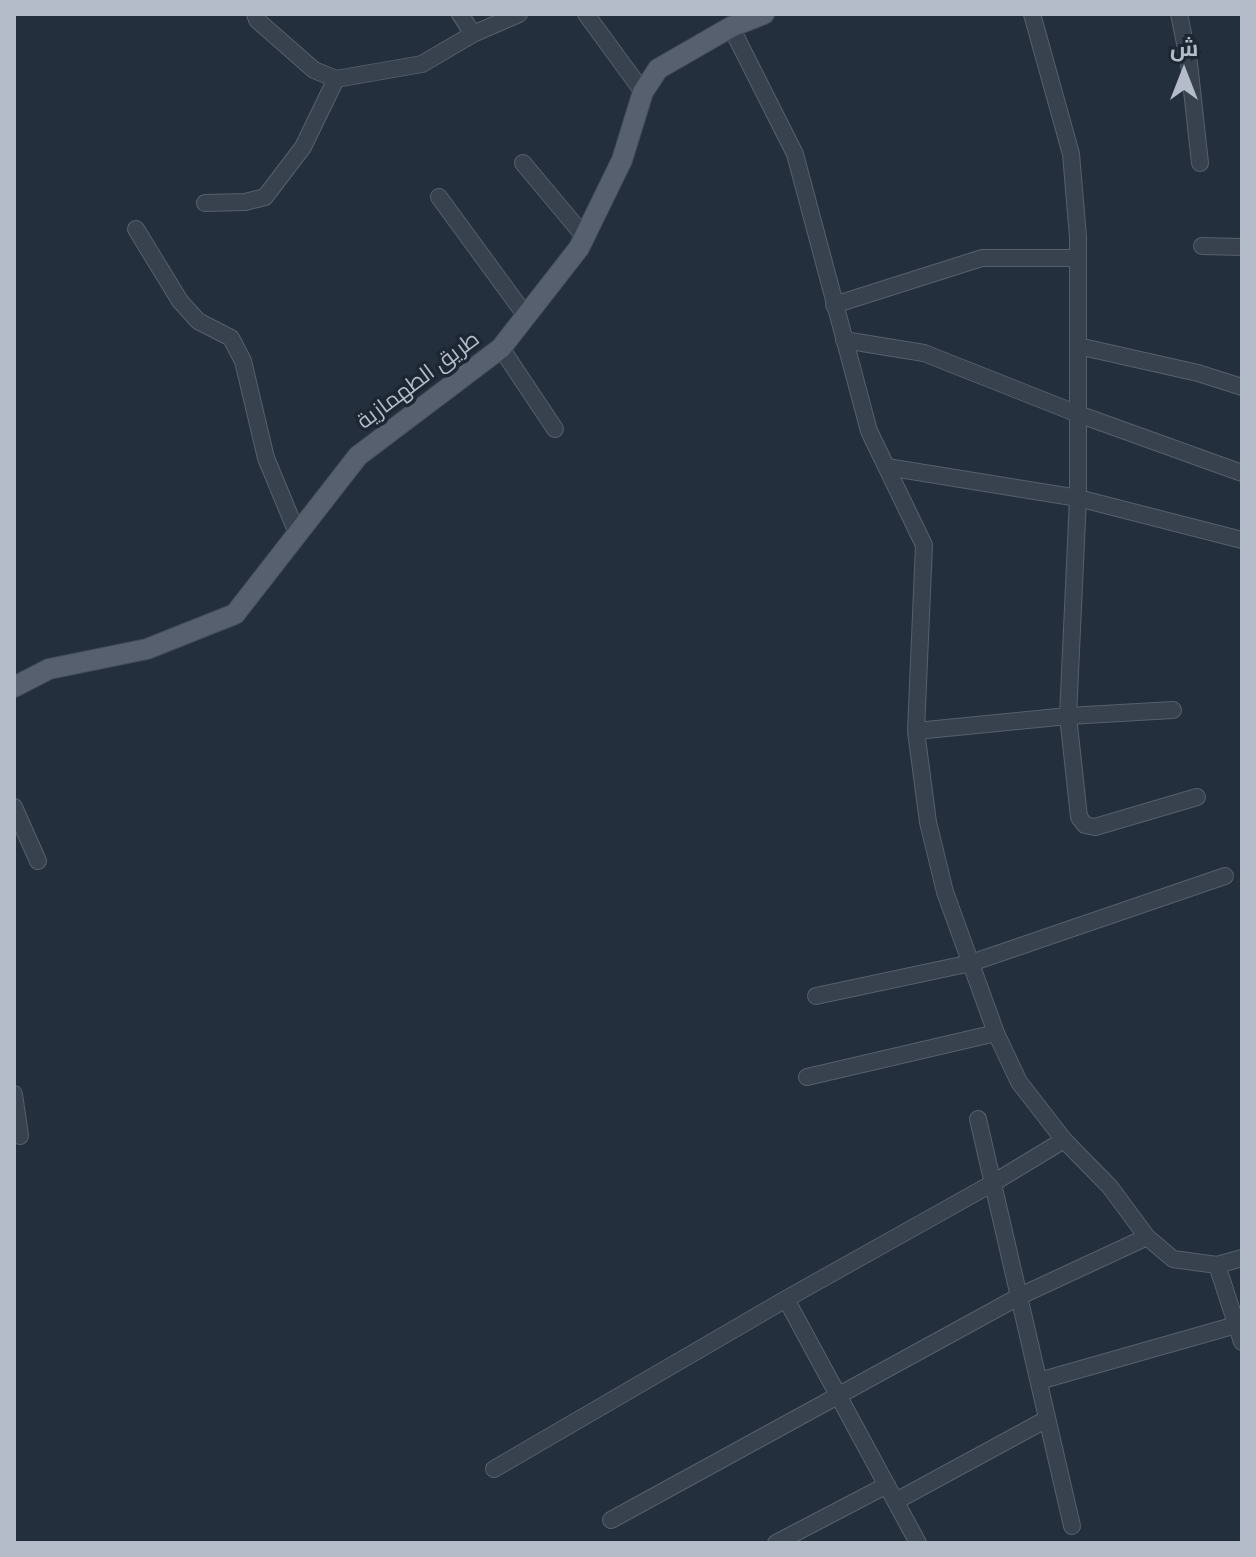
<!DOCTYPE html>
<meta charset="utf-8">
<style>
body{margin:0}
#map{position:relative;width:1256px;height:1557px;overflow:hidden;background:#242f3e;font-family:Lato,Cairo,sans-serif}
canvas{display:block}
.frame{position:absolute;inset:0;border:16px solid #b4bcc9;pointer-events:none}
.north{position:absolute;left:1144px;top:32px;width:80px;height:80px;-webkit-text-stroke:6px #1d2633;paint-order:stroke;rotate:0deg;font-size:22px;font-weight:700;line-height:32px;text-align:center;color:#b4bcc9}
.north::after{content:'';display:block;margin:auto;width:28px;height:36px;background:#b4bcc9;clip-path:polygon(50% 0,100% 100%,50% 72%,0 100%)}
</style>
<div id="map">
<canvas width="1256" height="1557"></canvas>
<div class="frame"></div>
<div class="north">ش</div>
</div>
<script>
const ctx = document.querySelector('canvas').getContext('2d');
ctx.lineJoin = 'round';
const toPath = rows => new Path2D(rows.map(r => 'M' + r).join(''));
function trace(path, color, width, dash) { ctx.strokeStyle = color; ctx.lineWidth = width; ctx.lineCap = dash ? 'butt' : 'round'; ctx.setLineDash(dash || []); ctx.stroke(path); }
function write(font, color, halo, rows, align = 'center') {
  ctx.font = font + ' Lato,Cairo,sans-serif'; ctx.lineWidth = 7; ctx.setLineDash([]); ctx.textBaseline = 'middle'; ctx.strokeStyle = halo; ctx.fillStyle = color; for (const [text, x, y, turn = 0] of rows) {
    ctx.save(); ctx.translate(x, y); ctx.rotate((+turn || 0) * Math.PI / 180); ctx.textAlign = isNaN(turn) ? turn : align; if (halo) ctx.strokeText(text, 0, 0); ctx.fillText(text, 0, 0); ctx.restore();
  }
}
const minor = toPath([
 [255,14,257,20,314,70,336,79,422,64,473,34,519,14],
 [460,14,473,34],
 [586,14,643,92],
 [1032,14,1071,154,1078,237,1078,498,1068,716,1079,817,1085,825,1095,827,1197,797],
 [1179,14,1189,63,1200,163],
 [731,27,795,154,869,431,924,545,916,731,928,822,945,892,996,1033,1019,1082,1064,1140,1110,1187,1147,1237,1173,1259,1217,1265,1242,1258],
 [523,163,584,236],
 [439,197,526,316],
 [205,203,245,202,265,197,303,147,336,79],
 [136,229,180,301,198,321,231,338,243,361,266,458,297,533],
 [1202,246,1242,247],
 [834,305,982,258,1078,258],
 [844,340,924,353,1078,414,1242,473],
 [1078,346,1198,373,1242,387],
 [501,348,555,429],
 [887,467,1078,498,1242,540],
 [916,731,1068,716,1173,710],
 [14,807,38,861],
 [816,996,971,963,1225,876],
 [807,1077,996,1033],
 [14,1094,20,1136],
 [978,1119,1072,1526],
 [1217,1265,1242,1342],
 [786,1299,918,1543],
 [1039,1381,1236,1325],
 [494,1469,786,1299,993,1183,1064,1140],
 [896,1501,1047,1419],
 [611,1520,1020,1296,1147,1237],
 [776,1543,887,1485]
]);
const major = toPath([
 [14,687,49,669,147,649,235,614,358,456,501,348,579,248,622,160,643,92,658,69,731,27,764,14]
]);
trace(minor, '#565f6c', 18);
trace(major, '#414a57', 22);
trace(minor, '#38414e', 16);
trace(major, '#56606e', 20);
write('22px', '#b4bcc9', '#1d2633', [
 ["طريق الطهمازية",418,380,-37]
]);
</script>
